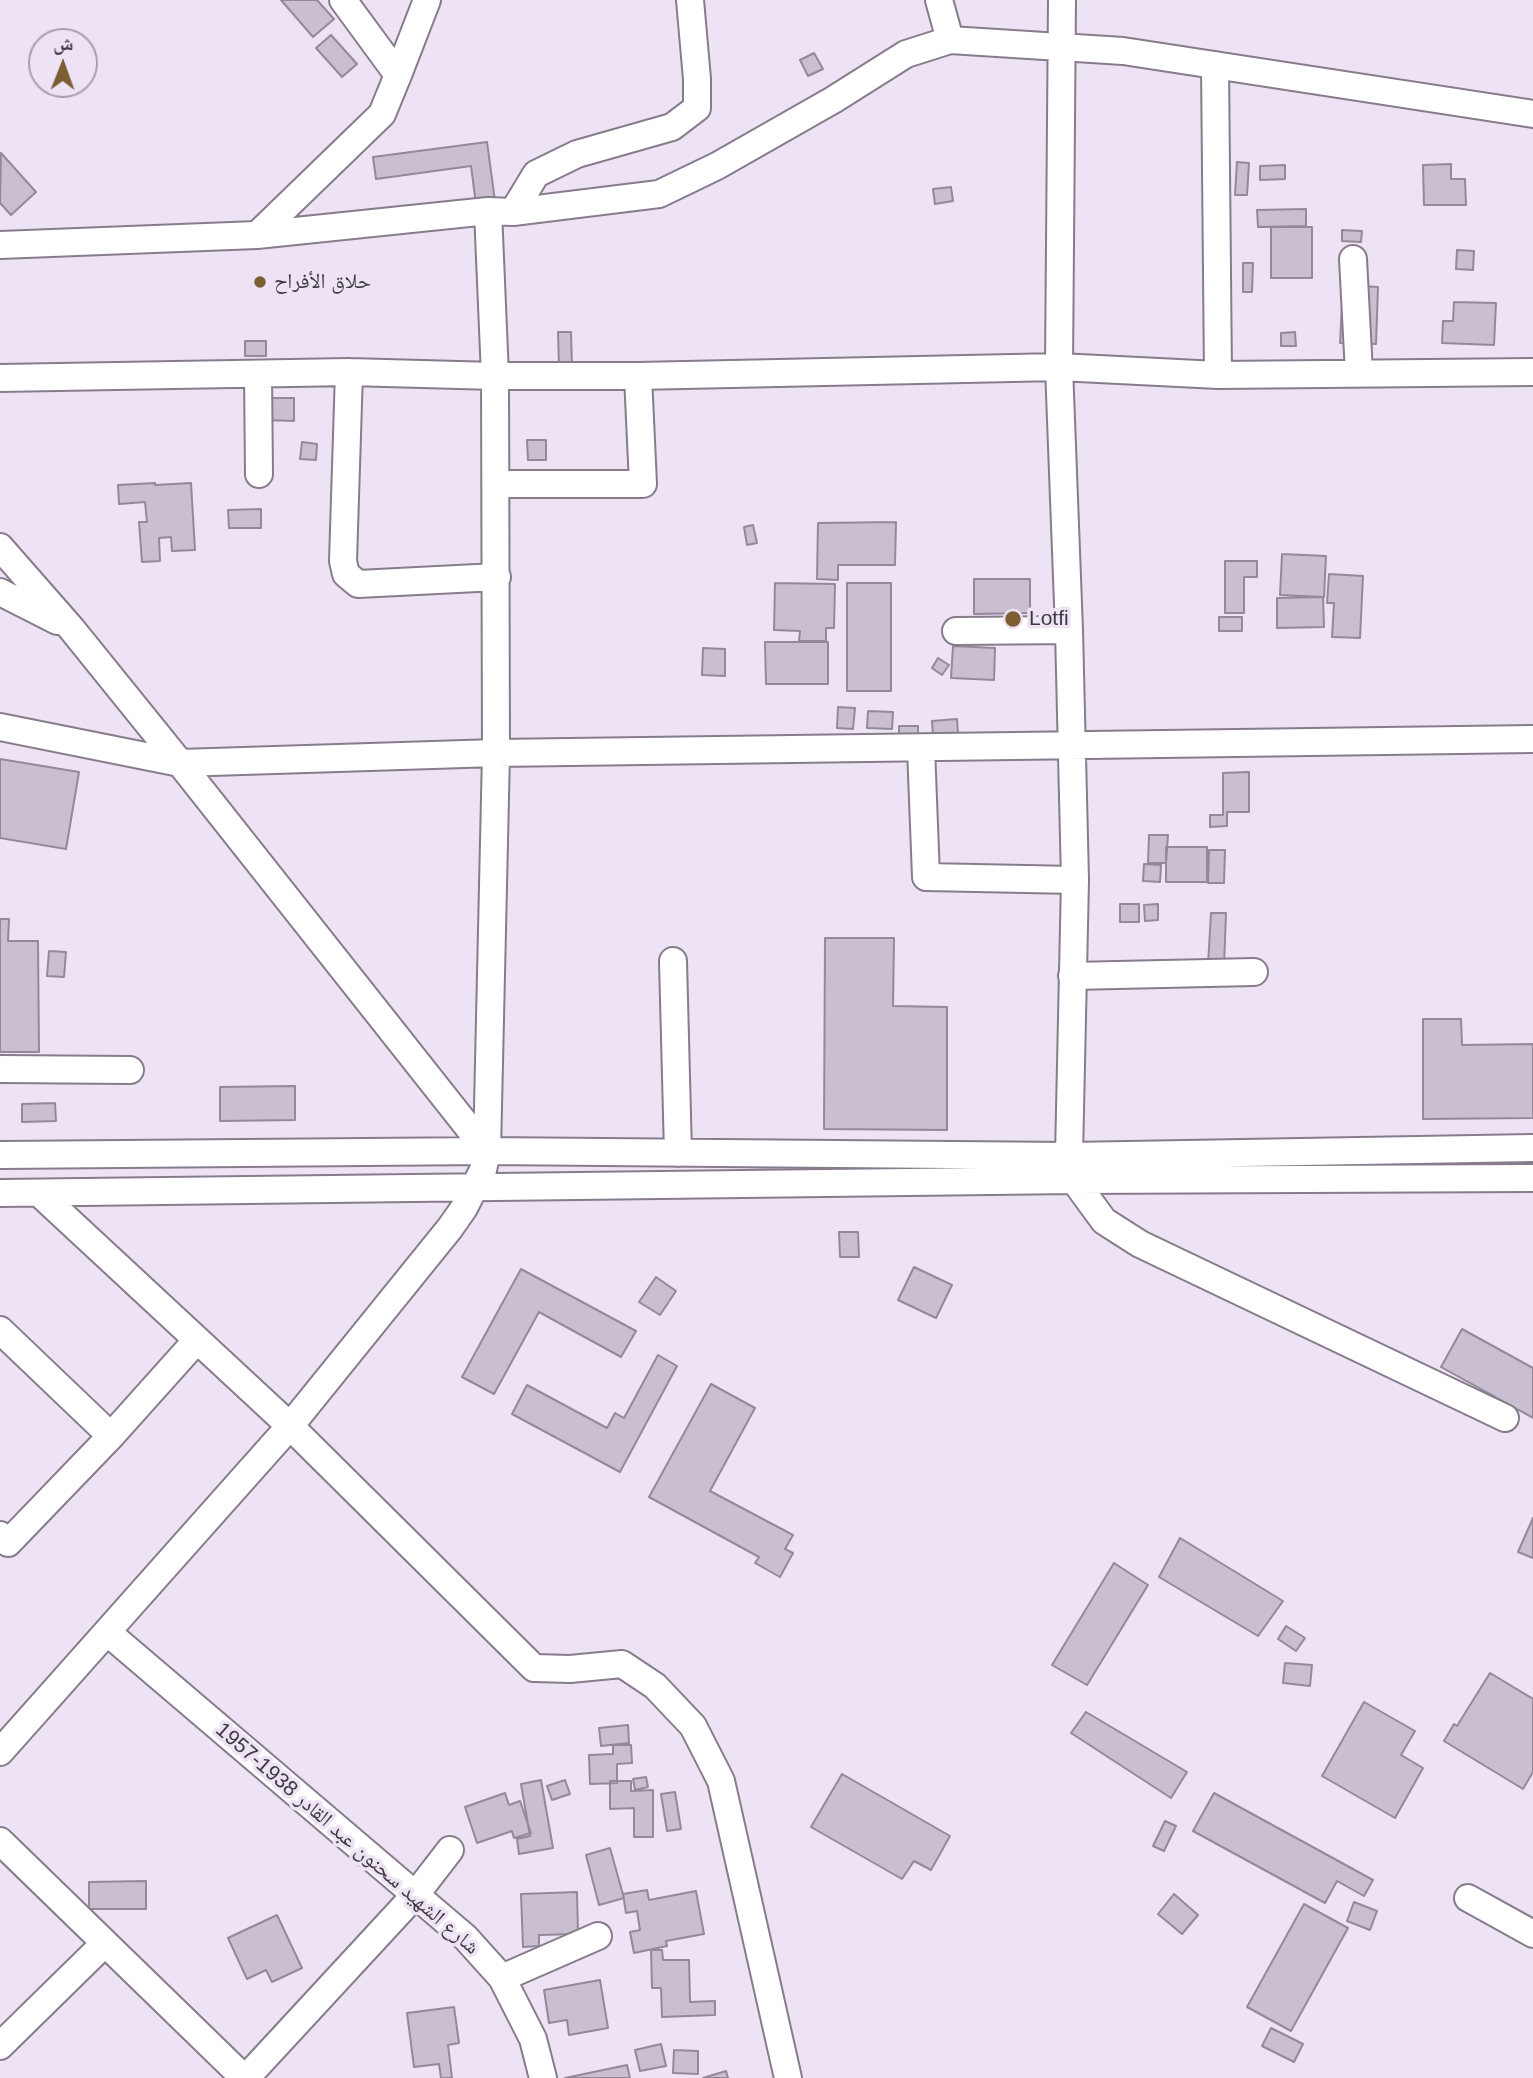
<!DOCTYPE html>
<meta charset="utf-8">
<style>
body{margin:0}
#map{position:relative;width:1533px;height:2078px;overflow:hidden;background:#eee3f4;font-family:Arial,"Noto Naskh Arabic",sans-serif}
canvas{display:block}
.north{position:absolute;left:28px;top:28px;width:70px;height:70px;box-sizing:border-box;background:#eee3f4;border:2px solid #a79fac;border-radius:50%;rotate:1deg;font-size:19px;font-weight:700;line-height:28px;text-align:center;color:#3d3940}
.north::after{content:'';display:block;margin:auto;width:24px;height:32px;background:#7c5e32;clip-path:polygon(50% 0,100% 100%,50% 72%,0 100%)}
</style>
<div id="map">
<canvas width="1533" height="2078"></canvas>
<div class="north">ش</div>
</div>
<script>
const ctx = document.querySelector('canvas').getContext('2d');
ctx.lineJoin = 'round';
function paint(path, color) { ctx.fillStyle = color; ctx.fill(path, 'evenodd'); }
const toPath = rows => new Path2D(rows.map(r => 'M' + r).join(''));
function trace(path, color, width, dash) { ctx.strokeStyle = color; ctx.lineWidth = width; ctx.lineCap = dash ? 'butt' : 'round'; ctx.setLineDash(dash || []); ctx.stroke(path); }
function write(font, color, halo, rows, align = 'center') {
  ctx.font = font + ' Arial,"Noto Naskh Arabic",sans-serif'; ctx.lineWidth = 7; ctx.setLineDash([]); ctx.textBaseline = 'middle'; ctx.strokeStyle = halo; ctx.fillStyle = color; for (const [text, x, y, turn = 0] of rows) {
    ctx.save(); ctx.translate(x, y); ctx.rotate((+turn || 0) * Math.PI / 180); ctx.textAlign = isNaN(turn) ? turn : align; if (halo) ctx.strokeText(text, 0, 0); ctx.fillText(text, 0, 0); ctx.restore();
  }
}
const building = toPath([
 [281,0,317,0,334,19,313,37,281,0],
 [331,35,357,64,342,77,316,48,331,35],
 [814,53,823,69,808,76,800,60,814,53],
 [487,142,495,201,476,204,471,166,376,179,373,157,487,142],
 [1,153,36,192,11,215,0,203,1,153],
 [1237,162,1249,163,1247,195,1235,195,1237,162],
 [1451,164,1451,179,1465,179,1466,205,1424,205,1423,165,1451,164],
 [1285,165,1285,179,1260,180,1260,166,1285,165],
 [951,187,953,201,935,204,933,189,951,187],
 [1306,209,1306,226,1258,227,1257,210,1306,209],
 [1271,227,1312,227,1312,278,1271,278,1271,227],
 [1342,230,1362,231,1361,242,1342,241,1342,230],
 [1457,250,1474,251,1473,270,1456,269,1457,250],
 [1243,263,1253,263,1252,292,1243,292,1243,263],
 [1343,285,1378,287,1376,344,1340,343,1343,285],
 [1454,302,1496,303,1494,345,1442,343,1443,321,1453,321,1454,302],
 [558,332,571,332,572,366,559,367,558,332],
 [1295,332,1296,346,1281,346,1281,333,1295,332],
 [245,341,266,341,266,356,245,356,245,341],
 [264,398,294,398,294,421,264,420,264,398],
 [527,440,546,440,546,460,528,460,527,440],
 [302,442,317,444,316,460,300,459,302,442],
 [155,483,155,485,191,483,195,550,172,551,171,537,159,538,160,561,142,562,139,522,147,522,145,502,119,504,118,485,155,483],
 [261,509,261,528,229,528,228,510,261,509],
 [896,522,895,565,838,565,838,580,817,579,818,523,896,522],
 [753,525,757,543,747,545,744,527,753,525],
 [1282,554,1326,556,1324,597,1280,595,1282,554],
 [1225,561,1257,561,1257,577,1244,577,1244,613,1225,613,1225,561],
 [1329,574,1363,576,1360,638,1332,637,1334,603,1327,603,1329,574],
 [974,579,1030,579,1030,613,974,614,974,579],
 [775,583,835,584,834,628,826,628,826,641,799,641,800,631,774,630,775,583],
 [847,583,891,583,891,691,847,691,847,583],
 [1323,597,1324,627,1277,628,1277,598,1323,597],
 [1219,617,1242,617,1242,631,1219,631,1219,617],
 [765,642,828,642,828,684,766,684,765,642],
 [953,646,995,648,994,680,951,678,953,646],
 [703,648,725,649,725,676,702,675,703,648],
 [938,658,949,665,942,675,932,668,938,658],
 [838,707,855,708,853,729,837,728,838,707],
 [868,711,893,712,892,729,867,728,868,711],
 [957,719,958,734,933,736,932,721,957,719],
 [899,726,918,726,918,740,899,740,899,726],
 [0,759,79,772,66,849,0,838,0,759],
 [1249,772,1249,812,1227,812,1227,826,1210,827,1210,815,1223,815,1223,773,1249,772],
 [1149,835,1168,835,1166,863,1148,863,1149,835],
 [1166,847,1207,847,1207,882,1166,882,1166,847],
 [1209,850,1225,850,1224,883,1208,883,1209,850],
 [1144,864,1161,865,1160,882,1143,881,1144,864],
 [1120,904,1139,904,1139,922,1120,922,1120,904],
 [1158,904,1158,920,1145,921,1144,905,1158,904],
 [1211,913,1226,913,1224,966,1208,965,1211,913],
 [0,919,9,919,8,941,38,941,39,1052,0,1052,0,919],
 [825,938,894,938,893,1006,947,1007,947,1130,824,1129,825,938],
 [49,951,66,952,64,977,47,976,49,951],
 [1423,1019,1461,1019,1462,1045,1533,1044,1533,1118,1423,1119,1423,1019],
 [295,1086,295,1120,220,1121,220,1087,295,1086],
 [55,1103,56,1121,22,1122,22,1104,55,1103],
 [839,1232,858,1232,859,1257,840,1257,839,1232],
 [914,1267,952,1285,936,1318,898,1300,914,1267],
 [521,1269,636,1331,621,1357,539,1312,494,1394,462,1377,521,1269],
 [656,1277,676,1291,660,1315,639,1302,656,1277],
 [1462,1329,1533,1368,1533,1418,1441,1367,1462,1329],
 [658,1355,677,1366,620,1472,512,1414,527,1385,607,1428,615,1413,624,1418,658,1355],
 [711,1384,755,1408,710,1491,793,1535,785,1549,793,1553,780,1577,755,1563,759,1557,649,1497,711,1384],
 [1533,1518,1533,1558,1518,1552,1533,1518],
 [1180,1538,1283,1601,1258,1636,1159,1577,1180,1538],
 [1114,1563,1148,1585,1087,1685,1052,1665,1114,1563],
 [1286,1626,1305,1638,1296,1651,1278,1639,1286,1626],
 [1285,1663,1312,1665,1310,1686,1283,1683,1285,1663],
 [1490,1673,1533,1699,1533,1772,1523,1789,1444,1741,1454,1724,1457,1726,1490,1673],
 [1364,1702,1415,1731,1401,1755,1423,1768,1395,1818,1322,1776,1364,1702],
 [1086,1712,1187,1772,1171,1798,1071,1733,1086,1712],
 [628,1725,629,1743,601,1746,599,1728,628,1725],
 [613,1745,631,1745,632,1763,617,1764,617,1783,590,1784,589,1755,613,1754,613,1745],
 [842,1774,950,1836,931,1870,914,1861,902,1879,811,1827,842,1774],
 [646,1777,648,1787,635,1790,633,1779,646,1777],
 [541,1780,553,1848,519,1854,517,1839,530,1836,521,1784,541,1780],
 [565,1780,570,1794,552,1800,547,1786,565,1780],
 [610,1781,631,1781,631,1791,653,1790,653,1837,634,1837,634,1808,610,1809,610,1781],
 [675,1792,681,1829,667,1831,661,1794,675,1792],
 [505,1793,509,1805,520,1801,531,1833,514,1838,512,1831,477,1843,465,1807,505,1793],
 [1214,1793,1373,1880,1364,1896,1337,1881,1325,1903,1193,1831,1214,1793],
 [1165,1821,1176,1826,1164,1851,1153,1846,1165,1821],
 [610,1848,624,1898,599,1905,586,1855,610,1848],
 [146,1881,146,1909,89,1909,89,1882,146,1881],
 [647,1890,649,1900,696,1891,704,1934,666,1941,667,1946,634,1953,630,1932,640,1930,637,1911,626,1913,623,1894,647,1890],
 [577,1892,578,1934,539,1935,539,1946,523,1947,521,1894,577,1892],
 [1174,1894,1198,1915,1182,1934,1158,1914,1174,1894],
 [1354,1902,1377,1911,1370,1930,1347,1921,1354,1902],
 [1304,1904,1348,1928,1291,2031,1247,2007,1304,1904],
 [277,1915,302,1968,272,1982,266,1970,247,1979,228,1938,277,1915],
 [651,1950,662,1950,663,1960,689,1960,690,2002,715,2001,715,2015,662,2017,661,1988,652,1988,651,1950],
 [600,1980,608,2028,569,2035,567,2020,549,2023,544,1990,600,1980],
 [454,2007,459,2043,448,2045,452,2078,441,2078,439,2064,414,2067,407,2013,454,2007],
 [1271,2028,1303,2044,1294,2062,1262,2046,1271,2028],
 [661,2044,666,2066,640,2071,635,2050,661,2044],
 [674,2050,698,2051,698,2074,673,2073,674,2050],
 [627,2065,630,2078,565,2078,627,2065],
 [726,2071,728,2078,703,2078,726,2071]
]);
paint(building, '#c9bfd0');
trace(building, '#938999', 2);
const minor = toPath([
 [939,0,950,40],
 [1062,0,1059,367,1069,630,1075,880,1069,1156,1074,1180,1104,1221,1140,1244,1505,1418],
 [1215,65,1218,375],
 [398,75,427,0],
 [513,212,536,174,577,154,672,127,697,108,697,79,690,0],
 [257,235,382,114,398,75,343,0],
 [0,245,257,235,488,211,513,212,659,194,717,166,833,100,906,54,950,40,1123,51,1533,114],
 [1353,259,1359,373],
 [349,372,343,561,346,574,358,584,497,577],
 [258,374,259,474],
 [0,378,349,372,495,376,638,376,1059,367,1218,375,1533,372],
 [497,484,643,484,638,376],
 [0,547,71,628,180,763,487,1151],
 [0,592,57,621],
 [956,631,1069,630],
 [0,727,180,763,496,753,1533,739],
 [921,748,926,877,1075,880],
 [673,961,678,1153],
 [1072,976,1254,972],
 [0,1069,130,1070],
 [0,1155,487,1151,1069,1156,1533,1148],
 [0,1193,1074,1180,1533,1178],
 [39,1193,290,1426,534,1668,570,1669,622,1664,655,1686,693,1726,721,1781,788,2078],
 [0,1330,111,1436,8,1543,0,1535],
 [111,1436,197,1340],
 [107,1632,466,1938,502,1978,533,2039,543,2078],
 [0,1752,290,1426,450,1228,464,1208,483,1170,487,1151,496,753,495,376,488,211],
 [0,1841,244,2078],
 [1468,1898,1533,1934],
 [502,1978,598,1936],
 [0,2046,105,1943],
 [246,2078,416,1894,450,1850]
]);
trace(minor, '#867c8c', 30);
trace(minor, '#fff', 26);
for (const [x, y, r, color] of [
 [260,282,7,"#7c5e32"],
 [1013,619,9,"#7c5e32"]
]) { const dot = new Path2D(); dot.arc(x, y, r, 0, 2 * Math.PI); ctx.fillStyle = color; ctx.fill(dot); trace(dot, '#eee3f4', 2.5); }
write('21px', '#3d3940', '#eee3f4', [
 ["حلاق الأفراح",274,282],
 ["Lotfi",1029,619]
], 'left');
write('21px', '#3d3940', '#eee3f4', [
 ["شارع الشهيد سحنون عبد القادر 1938-1957",347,1839,41]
]);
</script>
